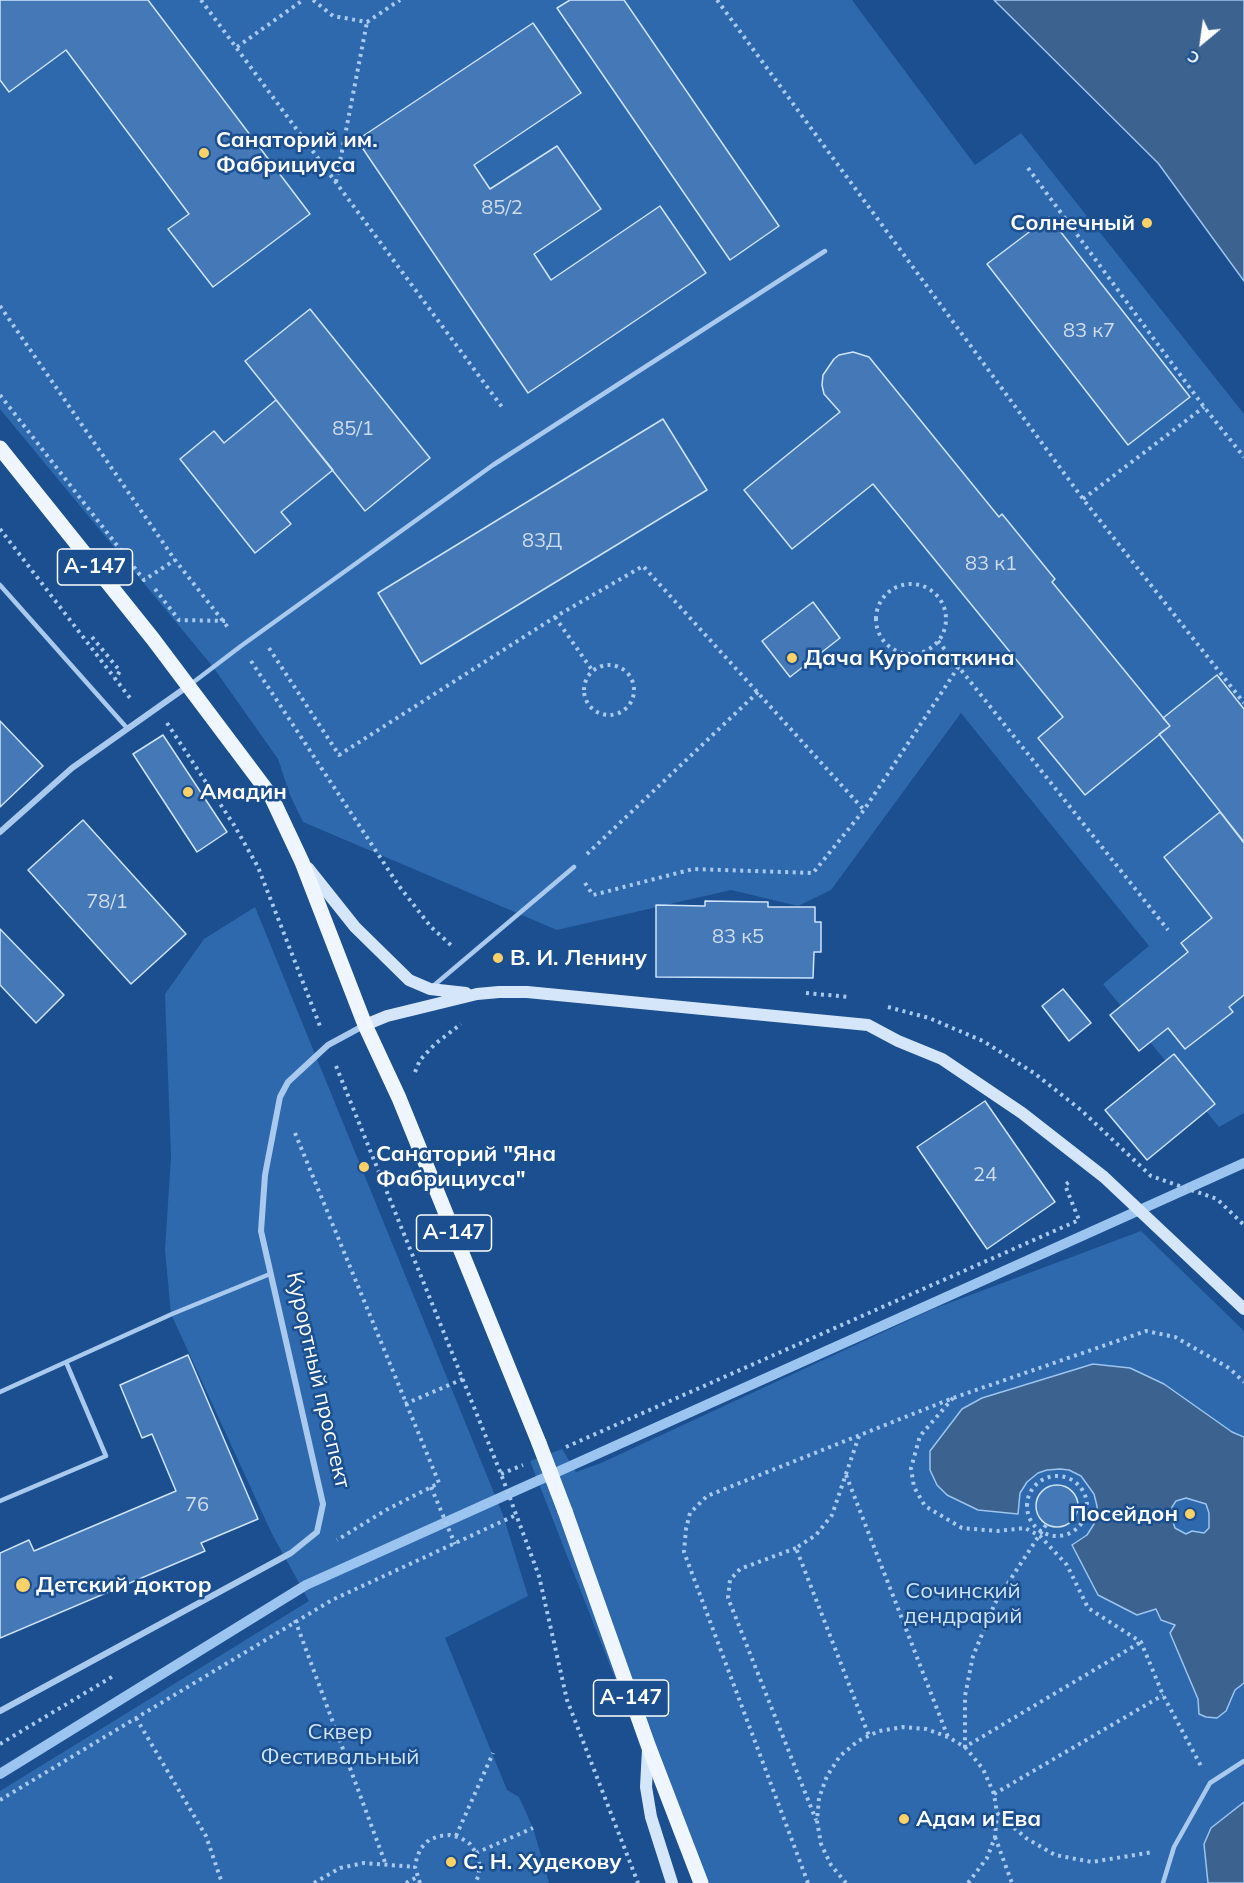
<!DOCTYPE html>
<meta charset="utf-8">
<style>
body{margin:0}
#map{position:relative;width:1244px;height:1883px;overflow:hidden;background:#1b4f8f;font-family:Mulish,sans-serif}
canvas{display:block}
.north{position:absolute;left:1172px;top:12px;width:60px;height:60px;-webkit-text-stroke:4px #1b4f8f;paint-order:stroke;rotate:209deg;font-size:16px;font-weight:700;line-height:24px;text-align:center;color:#fff}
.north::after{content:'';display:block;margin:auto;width:21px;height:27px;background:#fff;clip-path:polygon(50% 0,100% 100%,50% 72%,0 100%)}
</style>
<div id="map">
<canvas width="1244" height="1883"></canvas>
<div class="north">С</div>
</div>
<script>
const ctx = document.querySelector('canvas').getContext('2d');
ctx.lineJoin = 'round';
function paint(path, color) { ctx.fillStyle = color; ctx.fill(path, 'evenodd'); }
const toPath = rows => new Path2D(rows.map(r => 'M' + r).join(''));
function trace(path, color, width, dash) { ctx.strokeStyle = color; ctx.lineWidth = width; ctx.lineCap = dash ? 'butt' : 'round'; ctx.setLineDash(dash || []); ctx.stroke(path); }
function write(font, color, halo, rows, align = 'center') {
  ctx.font = font + ' Mulish,sans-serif'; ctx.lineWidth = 5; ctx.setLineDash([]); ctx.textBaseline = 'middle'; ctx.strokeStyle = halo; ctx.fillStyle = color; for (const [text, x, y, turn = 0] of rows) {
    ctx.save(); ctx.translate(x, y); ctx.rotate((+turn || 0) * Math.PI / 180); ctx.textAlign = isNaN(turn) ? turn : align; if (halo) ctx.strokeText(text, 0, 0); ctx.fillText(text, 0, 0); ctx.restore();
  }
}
paint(toPath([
 [0,0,852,0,975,165,1021,133,1244,414,1244,1113,1219,1127,1103,984,1149,946,961,713,831,890,798,906,731,890,557,930,303,822,290,795,278,759,213,667,0,409],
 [255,907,503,1515,528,1596,445,1638,507,1790,519,1797,533,1828,549,1883,0,1883,0,1791,309,1601,272,1534,171,1314,165,1250,171,1157,165,994,204,939],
 [1141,1231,1244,1331,1244,1883,695,1883,530,1461,562,1449,576,1472,601,1463,933,1309]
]), '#2e69ad');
const water = toPath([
 [994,0,1244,0,1244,281,1158,163,994,0],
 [1093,1364,1130,1368,1164,1384,1232,1432,1244,1437,1244,1683,1235,1690,1226,1711,1217,1718,1206,1717,1199,1714,1198,1699,1170,1633,1175,1625,1161,1620,1156,1609,1137,1615,1098,1595,1072,1545,1087,1535,1094,1524,1097,1515,1097,1506,1094,1494,1081,1476,1069,1470,1060,1469,1047,1470,1038,1473,1027,1482,1020,1493,1018,1514,978,1510,947,1495,937,1485,930,1470,930,1451,962,1409,982,1398,1093,1364],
 [1186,1498,1206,1504,1209,1513,1209,1528,1204,1533,1192,1531,1186,1534,1175,1528,1173,1522,1172,1507,1176,1501,1186,1498],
 [1244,1802,1244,1883,1208,1883,1204,1844,1211,1828,1244,1802]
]);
paint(water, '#3c6290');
trace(water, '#9cc4f0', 1.5);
trace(toPath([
 [0,1774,306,1585,1244,1163]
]), '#9cc4f0', 10);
const building = toPath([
 [0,0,148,0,310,214,213,287,168,229,189,214,66,50,9,92,0,80,0,0],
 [570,0,624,0,779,226,730,260,557,8,570,0],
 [533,23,581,93,474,165,490,189,557,146,601,209,534,254,551,280,660,206,706,273,528,393,357,140,533,23],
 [1049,217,1190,397,1128,445,987,264,1049,217],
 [310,309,430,458,365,511,245,361,310,309],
 [853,352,869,357,999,517,1002,514,1055,579,1052,582,1170,726,1085,795,1038,738,1063,717,873,484,792,549,744,490,840,412,824,394,822,385,823,375,834,359,839,355,853,352],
 [276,400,333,470,281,512,291,524,255,553,180,459,214,431,224,443,276,400],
 [663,419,707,490,421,664,378,593,663,419],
 [813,602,840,638,790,677,762,641,813,602],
 [1217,675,1244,709,1244,842,1159,734,1170,726,1163,718,1217,675],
 [0,721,43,766,0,807,0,721],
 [163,735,227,832,197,852,133,754,163,735],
 [1220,812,1244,843,1244,995,1229,1007,1233,1012,1185,1049,1168,1028,1139,1051,1110,1015,1188,952,1181,943,1212,918,1164,857,1220,812],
 [83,820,186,934,131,984,28,870,83,820],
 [705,901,768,902,768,907,815,907,815,922,821,922,821,952,814,952,813,978,656,977,656,905,705,906,705,901],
 [0,929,64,995,36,1023,0,985,0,929],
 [1063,989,1091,1023,1069,1041,1042,1006,1063,989],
 [1174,1054,1215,1104,1147,1160,1105,1110,1174,1054],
 [985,1101,1055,1202,987,1249,917,1147,985,1101],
 [188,1355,258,1519,201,1543,205,1551,0,1638,0,1553,29,1540,34,1551,176,1491,152,1434,142,1438,120,1385,188,1355],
 '1036 1506a21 21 0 1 1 42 0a21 21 0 1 1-42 0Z'
]);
paint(building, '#4478b7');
trace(building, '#cfe3fa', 1.5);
trace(toPath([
 [201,0,502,407],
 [313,0,333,16,367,22,400,0],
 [717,0,1083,499,1244,703],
 [237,47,303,0],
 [1028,168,1204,407,1244,457],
 [336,182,367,22],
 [0,306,175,560,230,630],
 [0,395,144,580,175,560],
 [1083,499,1204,407],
 [0,529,130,698],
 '876 619a35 35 0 1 1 70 0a35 35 0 1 1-70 0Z',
 [155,589,179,620,225,621],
 [555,617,592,670],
 [92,637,120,671,115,679],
 [938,641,1168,930],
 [269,648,339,755,555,617,643,566,864,810],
 [251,661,399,886,431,927,452,946],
 '584 690a25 25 0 1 1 50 0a25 25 0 1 1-50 0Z',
 [167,723,234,825,258,867,320,1026],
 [587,854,758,692],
 [585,883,593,895,693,869,813,873,864,810,959,666],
 [806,993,849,997],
 [888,1007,929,1018,983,1041,1034,1073,1081,1110,1151,1176,1217,1199,1244,1225],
 [336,1066,501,1474,539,1576,567,1700,638,1883],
 [415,1072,420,1060,435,1044,461,1024],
 [295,1133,439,1483,386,1510,337,1540],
 [953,1398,920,1436,911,1468,914,1487,925,1506,962,1528,998,1531,1025,1528,1040,1536,1067,1565,1088,1608,1141,1642,1163,1695,1201,1766],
 [405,1404,463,1379],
 [859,1436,832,1515,816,1535,796,1548,869,1736],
 [566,1447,1079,1220,1065,1185,1072,1180],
 [501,1474,523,1465],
 [846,1475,948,1737],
 '1027 1506a30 30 0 1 1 60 0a30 30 0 1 1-60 0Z',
 [431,1487,455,1544],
 [1046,1525,995,1603,973,1656,965,1696,965,1747,1141,1642],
 [796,1548,740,1569,730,1580,728,1598,816,1820],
 [295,1620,386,1865],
 [136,1718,206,1836,222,1883],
 [0,1744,115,1675],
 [994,1794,1163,1695],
 [0,1800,332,1600,516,1515],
 [997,1813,1026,1838,1055,1855,1092,1862,1153,1852],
 [456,1836,493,1753],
 [995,1837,1012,1883],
 [476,1853,533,1828],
 [314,1883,340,1868,364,1863,415,1867],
 [406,1883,417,1877],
 [420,1883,415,1867,417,1857,421,1848,429,1840,439,1836,450,1835,461,1838,470,1844,476,1853,479,1863,479,1875,475,1883],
 [808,1883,684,1552,686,1529,690,1513,707,1496,953,1398,1146,1331,1175,1337,1229,1368,1244,1382],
 [846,1883,831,1865,821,1844,817,1821,819,1798,827,1776,840,1756,858,1741,879,1731,903,1727,926,1729,948,1737,965,1747,983,1769,994,1794,997,1813,995,1837,987,1858,968,1883]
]), '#a9c9ee', 4, [3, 4.5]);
trace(toPath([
 [0,585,127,728],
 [191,684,241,646,493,465,825,251],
 [432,987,574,867],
 [0,1392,66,1362],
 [0,1501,106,1456,66,1362,172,1314,270,1274],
 [1163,1883,1174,1847,1210,1783,1244,1761]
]), '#a9c9ee', 4.5);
trace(toPath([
 [0,832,72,768,188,686],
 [0,1711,291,1553,317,1532,323,1504,261,1231,265,1175,280,1097,288,1082,328,1045,365,1025]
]), '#a9c9ee', 6);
trace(toPath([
 [308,868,355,927,409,980,430,989,466,993],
 [365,1025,387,1016,477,994,499,992,527,992,868,1025,898,1041,942,1059,1022,1113,1104,1177,1244,1309],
 [648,1749,646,1787,651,1817,672,1883]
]), '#d6e6fa', 12);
trace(toPath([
 [0,448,153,639,271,796,302,862,365,1025,399,1098,539,1443],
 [565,1511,648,1745,701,1883]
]), '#f0f6ff', 15);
trace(toPath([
 [539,1443,565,1511]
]), '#f0f6ff', 15);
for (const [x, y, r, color] of [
 [204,153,6,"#ffd166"],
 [1147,223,6,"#ffd166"],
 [792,658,6,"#ffd166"],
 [188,792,6,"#ffd166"],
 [498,958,6,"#ffd166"],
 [364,1167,6,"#ffd166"],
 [1190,1514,6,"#ffd166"],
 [23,1585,8,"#ffd166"],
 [904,1819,6,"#ffd166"],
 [451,1862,6,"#ffd166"]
]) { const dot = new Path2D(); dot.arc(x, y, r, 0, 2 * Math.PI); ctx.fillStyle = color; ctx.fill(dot); trace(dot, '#1b4f8f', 2); }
write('20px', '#d0dded', null, [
 ["85/2",502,208],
 ["83 к7",1089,331],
 ["85/1",353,429],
 ["83Д",542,541],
 ["83 к1",991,564],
 ["78/1",107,902],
 ["83 к5",738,937],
 ["24",985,1175],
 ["76",197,1505]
]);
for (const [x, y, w] of [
 [95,567,75],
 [454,1233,75],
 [631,1698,75]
]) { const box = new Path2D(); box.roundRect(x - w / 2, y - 18, w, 36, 4.5); ctx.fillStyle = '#1b4f8f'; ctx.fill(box); trace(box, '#fff', 1.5); }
write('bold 21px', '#fff', null, [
 ["А-147",95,567],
 ["А-147",454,1233],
 ["А-147",631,1698]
]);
write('bold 22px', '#fff', '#1b4f8f', [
 ["Санаторий им.",216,140],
 ["Фабрициуса",216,165],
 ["Солнечный",1135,223,"right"],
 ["Дача Куропаткина",804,658],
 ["Амадин",200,792],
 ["В. И. Ленину",510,958],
 ["Санаторий \"Яна",376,1154],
 ["Фабрициуса\"",376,1179],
 ["Посейдон",1178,1514,"right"],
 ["Детский доктор",36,1585],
 ["Адам и Ева",916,1819],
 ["С. Н. Худекову",463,1862]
], 'left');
write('22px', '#fff', '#1b4f8f', [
 ["Курортный проспект",318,1380,77]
]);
write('22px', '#cfe3fa', '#1b4f8f', [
 ["Сочинский",963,1591],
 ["дендрарий",963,1616],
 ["Сквер",340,1732],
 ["Фестивальный",340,1757]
]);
</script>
